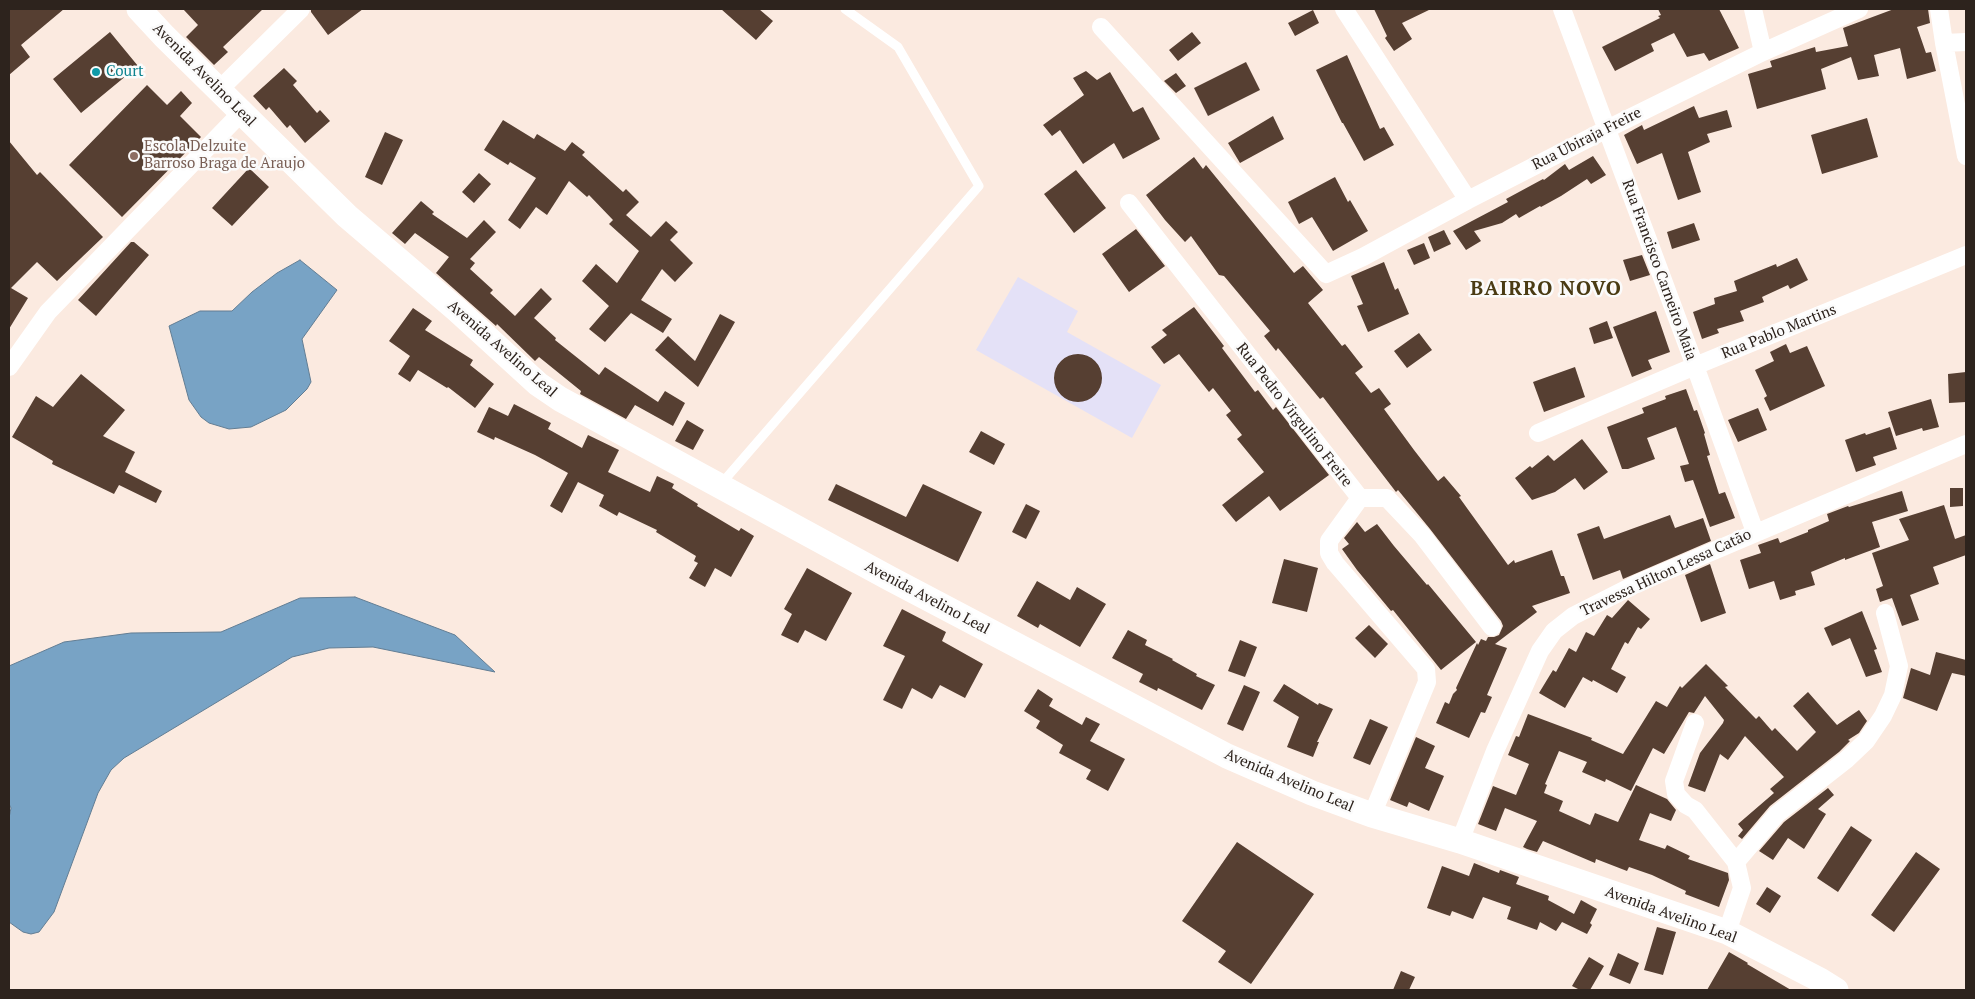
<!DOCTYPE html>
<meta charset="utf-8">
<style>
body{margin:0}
#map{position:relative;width:1975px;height:999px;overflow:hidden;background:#fbeae0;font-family:"PT Serif",serif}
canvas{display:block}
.frame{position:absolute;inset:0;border:10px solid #2d231d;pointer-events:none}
</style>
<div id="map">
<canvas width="1975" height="999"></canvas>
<div class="frame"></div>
</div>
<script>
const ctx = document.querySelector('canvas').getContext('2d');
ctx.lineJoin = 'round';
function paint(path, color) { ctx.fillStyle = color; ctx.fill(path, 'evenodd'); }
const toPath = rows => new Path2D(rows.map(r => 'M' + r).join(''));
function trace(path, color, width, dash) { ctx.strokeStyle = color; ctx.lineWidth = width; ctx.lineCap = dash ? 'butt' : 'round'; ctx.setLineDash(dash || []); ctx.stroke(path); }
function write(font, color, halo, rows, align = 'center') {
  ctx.font = font + ' "PT Serif",serif'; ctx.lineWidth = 5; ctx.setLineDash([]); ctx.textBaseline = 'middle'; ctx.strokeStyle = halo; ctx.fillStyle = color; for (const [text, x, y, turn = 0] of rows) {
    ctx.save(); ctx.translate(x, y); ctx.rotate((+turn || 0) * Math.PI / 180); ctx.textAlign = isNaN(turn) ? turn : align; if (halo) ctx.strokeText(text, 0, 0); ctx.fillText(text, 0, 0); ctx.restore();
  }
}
paint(toPath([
 [1018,277,1078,311,1067,332,1161,385,1132,438,976,350]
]), '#e4e1f7');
const water = toPath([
 [300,260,337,290,302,339,311,382,307,389,286,410,251,427,229,429,209,423,201,417,189,400,169,326,200,311,232,311,252,292,277,273,300,260],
 [355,597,455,635,495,672,373,647,329,648,292,657,124,758,111,770,98,793,54,912,39,932,31,934,23,932,9,922,9,818,11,808,9,804,9,666,64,642,131,633,221,632,300,598,355,597]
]);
paint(water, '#78a3c5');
trace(water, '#627d93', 1);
paint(toPath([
 [9,9,64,9,21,45,30,57,9,75],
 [183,9,263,9,223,47,228,52,214,65,186,37,198,25],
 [311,9,363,9,328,35,311,12],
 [721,9,759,9,773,21,756,40],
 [1374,9,1431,9,1402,23,1412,39,1394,51,1385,38,1387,36],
 [1658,9,1719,9,1739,48,1709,61,1704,53,1687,57,1674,33,1651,44,1654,51,1615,71,1602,47,1660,18,1658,16,1661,15],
 [1894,9,1928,9,1930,23,1917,27,1926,53,1931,52,1936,71,1907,79,1900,48,1874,55,1879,76,1858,80,1851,57,1821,69,1826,89,1757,109,1748,74,1772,67,1770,61,1815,47,1816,52,1848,46,1843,28],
 [1313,10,1319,23,1295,36,1288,23],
 [110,32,138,66,81,113,53,79],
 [1192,32,1201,43,1178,61,1169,50],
 [1347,55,1380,129,1384,127,1394,145,1364,161,1343,123,1342,123,1316,70],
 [1246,62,1260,90,1208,116,1194,88],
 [284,68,297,81,293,85,317,113,320,110,330,121,305,143,290,125,287,128,269,107,266,110,253,96],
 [1086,71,1097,80,1110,72,1133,112,1143,107,1160,139,1123,159,1114,143,1083,164,1060,130,1052,136,1043,125,1084,95,1073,78],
 [1176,73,1186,86,1176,93,1164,81],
 [147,85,167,105,181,91,192,103,180,116,201,137,122,217,69,165],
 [1694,106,1699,118,1727,110,1732,127,1707,134,1710,142,1688,152,1701,192,1678,200,1662,153,1637,164,1624,135,1642,125,1644,130],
 [1273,116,1284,139,1240,163,1228,143],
 [1867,118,1878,157,1822,174,1811,135],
 [503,120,534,139,537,134,565,151,572,142,585,152,582,155,623,192,626,189,639,202,626,215,651,237,666,221,678,232,670,240,693,263,675,282,662,269,641,300,672,319,663,333,631,313,605,342,589,329,609,306,582,281,596,264,617,283,639,251,609,224,613,220,589,195,587,197,569,181,547,215,536,207,520,229,508,220,536,178,510,162,508,165,484,150],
 [385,132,403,140,382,185,365,177],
 [9,141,37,175,40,172,103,237,57,281,37,262,11,288,28,298,9,329],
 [1593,156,1606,175,1591,184,1587,179,1561,196,1541,207,1540,206,1519,218,1516,214,1502,223,1474,231,1481,241,1466,250,1453,231,1508,202,1506,199,1543,179,1544,180,1565,164,1569,170],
 [1194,157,1203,169,1206,165,1294,273,1303,266,1323,290,1308,303,1342,346,1345,344,1363,367,1355,373,1371,393,1379,388,1391,404,1384,409,1414,450,1438,481,1444,476,1461,496,1459,497,1508,565,1514,560,1515,563,1552,550,1561,576,1564,576,1570,593,1532,606,1537,612,1495,644,1507,648,1487,695,1492,697,1485,713,1481,712,1469,738,1436,723,1445,702,1449,704,1453,694,1457,690,1456,688,1477,643,1478,645,1481,639,1486,641,1488,637,1494,637,1499,635,1503,626,1501,621,1430,529,1398,490,1396,492,1323,397,1320,399,1278,348,1276,351,1264,336,1270,331,1224,276,1219,275,1191,236,1185,242,1165,220,1146,195],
 [249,168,269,187,232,226,212,208],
 [1076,170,1106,208,1074,233,1044,194],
 [479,173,491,184,474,203,462,192],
 [1335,177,1348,202,1350,200,1368,231,1333,251,1312,217,1299,224,1288,202],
 [421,201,434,212,432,214,467,238,484,220,496,232,470,259,475,263,470,269,493,290,490,293,515,316,541,288,552,299,534,318,556,338,555,340,599,375,605,367,658,402,665,391,685,403,673,426,635,405,626,419,580,394,581,391,539,357,535,361,497,324,496,326,436,273,449,257,415,233,405,244,392,233],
 [1694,223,1700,240,1672,249,1667,232],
 [1136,229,1165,266,1129,292,1102,254],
 [1444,230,1451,244,1434,252,1428,237],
 [131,242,134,242,149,255,96,316,78,300],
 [1424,243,1430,258,1414,265,1407,250],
 [1642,255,1650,275,1630,281,1623,260],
 [1797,258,1808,280,1790,289,1788,285,1762,297,1764,302,1740,311,1744,321,1717,329,1719,333,1702,339,1693,312,1715,304,1714,298,1737,291,1734,281,1776,264,1777,267],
 [1384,262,1395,290,1398,288,1409,314,1368,332,1357,306,1363,304,1351,276],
 [1194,307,1224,346,1222,348,1255,392,1258,390,1273,410,1276,407,1329,475,1280,511,1269,496,1236,522,1222,505,1264,472,1237,439,1242,435,1226,415,1231,411,1213,388,1209,392,1179,354,1164,364,1151,347,1167,335,1162,330],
 [413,308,432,321,425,330,473,360,470,365,494,384,475,408,448,387,447,388,418,370,410,382,398,374,410,356,389,341],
 [1656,311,1670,352,1648,360,1652,369,1632,377,1613,327],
 [720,314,735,322,698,387,655,350,668,336,695,361],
 [1607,321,1613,338,1594,344,1589,328],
 [1419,333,1432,350,1407,368,1394,351],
 [1786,344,1790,353,1807,346,1825,386,1770,411,1764,398,1767,396,1755,370,1774,361,1770,352],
 '1054 378a24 24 0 1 1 48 0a24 24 0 1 1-48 0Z',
 [1575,367,1585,397,1544,412,1533,382],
 [1966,372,1966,402,1949,403,1948,374],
 [81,374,125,410,103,436,135,452,125,472,162,491,156,503,119,485,114,494,52,464,53,461,12,437,36,396,53,407],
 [1686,389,1694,411,1697,410,1705,433,1704,434,1710,455,1707,456,1719,494,1725,492,1735,518,1710,527,1693,480,1685,482,1680,466,1689,464,1676,427,1647,438,1655,459,1628,469,1622,469,1607,427,1644,413,1642,408,1666,399,1665,396],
 [1931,399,1939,427,1923,431,1922,428,1896,436,1888,412],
 [514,404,551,423,548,429,582,448,588,435,619,450,608,472,650,492,657,476,674,484,672,488,698,504,697,506,739,531,741,528,754,536,731,577,715,568,705,587,689,578,698,563,694,561,696,556,656,532,657,530,619,512,617,516,599,506,604,495,578,482,562,513,550,506,568,473,535,455,495,437,494,440,477,432,489,407,508,416],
 [1758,408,1767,430,1738,442,1728,420],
 [687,420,704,430,693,450,675,441],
 [1890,427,1897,449,1873,457,1876,465,1856,472,1845,440,1865,433,1866,435],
 [981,431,1005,444,994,465,969,452],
 [1582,439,1608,472,1584,490,1575,478,1555,492,1532,500,1515,478,1530,466,1532,468,1548,455,1554,461],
 [836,484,906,517,923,484,982,512,958,562,828,500],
 [1950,488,1963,488,1963,506,1950,507],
 [1902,491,1908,511,1872,522,1880,547,1845,560,1845,558,1811,572,1815,585,1795,591,1796,595,1780,600,1774,581,1749,589,1740,560,1761,553,1758,545,1778,538,1780,543,1808,532,1808,530,1829,521,1827,514,1848,506,1849,507],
 [1026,504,1040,511,1026,539,1012,532],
 [1944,505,1955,539,1966,535,1966,555,1933,567,1939,584,1910,595,1919,620,1902,626,1892,598,1880,602,1876,589,1883,586,1872,553,1909,540,1899,519],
 [1670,515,1675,528,1703,518,1711,541,1623,579,1620,570,1593,580,1577,534,1599,526,1604,539],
 [1357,522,1365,532,1377,524,1394,546,1427,585,1428,584,1476,642,1441,670,1393,610,1391,611,1357,570,1342,549,1349,544,1344,538],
 [1284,559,1318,568,1307,612,1272,603],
 [1710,564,1726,613,1701,622,1685,575],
 [807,568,852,593,826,641,805,630,798,643,781,635,792,614,784,609],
 [1037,581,1070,600,1077,587,1106,604,1080,647,1040,624,1038,628,1017,616],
 [1628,600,1650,619,1641,629,1638,627,1628,644,1625,642,1611,669,1626,677,1617,693,1593,680,1592,682,1583,677,1565,708,1539,693,1553,670,1556,672,1569,648,1576,652,1586,632,1594,636,1607,615,1612,618],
 [902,609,946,632,942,641,983,664,965,698,940,685,932,699,912,688,902,709,883,700,905,656,883,646],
 [1862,611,1877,649,1874,650,1882,672,1866,677,1850,638,1832,646,1824,628],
 [1369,625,1388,644,1375,658,1355,638],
 [1128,630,1147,640,1145,645,1173,659,1172,660,1197,674,1196,676,1215,685,1202,710,1158,688,1157,691,1139,682,1143,674,1112,658],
 [1240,640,1257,647,1245,677,1228,671],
 [1936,652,1966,660,1966,676,1952,673,1937,711,1903,698,1911,668,1930,675],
 [1706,664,1728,686,1725,687,1756,719,1759,716,1772,731,1775,728,1797,751,1816,732,1793,706,1808,692,1837,725,1859,710,1867,721,1859,733,1848,740,1850,741,1839,752,1770,806,1742,839,1738,836,1743,830,1738,824,1774,793,1770,789,1784,777,1745,736,1728,760,1720,754,1705,792,1688,786,1700,753,1723,723,1724,720,1705,696,1694,713,1689,712,1664,754,1653,748,1631,791,1606,779,1605,782,1582,772,1587,762,1559,751,1545,784,1547,785,1544,793,1563,801,1559,811,1590,825,1595,813,1618,822,1636,785,1667,799,1676,810,1671,821,1650,813,1639,840,1665,849,1667,845,1690,856,1688,859,1728,873,1729,880,1719,907,1685,894,1686,891,1652,875,1629,867,1627,871,1596,859,1595,863,1543,841,1537,852,1527,849,1523,847,1537,821,1505,808,1496,831,1478,824,1493,786,1516,795,1529,764,1508,755,1516,736,1519,737,1528,714,1592,738,1591,740,1623,754,1656,701,1667,707,1680,686,1682,688],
 [1284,684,1318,705,1319,703,1333,709,1317,742,1319,742,1313,757,1287,747,1299,717,1273,701],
 [1244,685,1260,692,1243,731,1227,724],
 [1038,689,1053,699,1049,706,1082,725,1086,717,1100,724,1090,741,1125,759,1108,791,1086,779,1091,770,1059,753,1063,745,1036,728,1040,721,1024,711],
 [1370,719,1388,727,1370,765,1353,758],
 [1416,737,1435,746,1425,768,1444,776,1429,811,1409,802,1407,807,1390,800],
 [1828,788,1834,795,1818,809,1826,814,1804,849,1788,838,1773,860,1759,851,1784,822],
 [1851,826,1872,840,1838,892,1817,878],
 [1237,842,1314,894,1251,984,1218,962,1226,951,1182,921],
 [1916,852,1940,869,1894,932,1871,915],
 [1474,863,1499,873,1500,870,1519,877,1516,884,1549,896,1548,900,1574,914,1581,900,1597,909,1590,923,1592,925,1587,934,1562,922,1556,931,1540,922,1537,930,1507,919,1511,907,1483,897,1473,919,1452,911,1450,916,1427,908,1442,866,1469,876],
 [1767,887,1781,896,1770,913,1756,904],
 [1657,927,1676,932,1663,975,1644,970],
 [1729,952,1748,963,1747,964,1791,990,1707,990],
 [1618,953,1639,963,1630,984,1609,975],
 [1589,957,1604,966,1590,990,1580,990,1572,986],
 [1401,971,1415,977,1409,990,1393,990]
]), '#563f32');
trace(toPath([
 [721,484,979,186,898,47,845,9]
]), '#fff', 9);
trace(toPath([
 [1344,9,1468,200],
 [1562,9,1695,366,1755,532],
 [1753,9,1763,52],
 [1939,9,1944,43,1966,156],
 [1101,27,1326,274,1363,257,1468,200,1607,129,1763,52,1859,9],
 [1944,43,1966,42],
 [219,90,301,9],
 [1129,203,1360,498],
 [9,367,48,312,241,113],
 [1538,433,1695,366,1966,255],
 [1360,498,1329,541,1329,553,1335,563,1426,669,1427,682,1372,815],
 [1360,498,1387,498,1422,535,1492,627],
 [1695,723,1674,781,1676,794,1686,805,1695,810,1736,862],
 [1460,841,1495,751,1540,651,1554,631,1573,616,1638,583,1966,444],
 [1727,932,1742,888,1736,862,1777,814,1846,760,1866,741,1883,716,1893,695,1899,666,1885,613]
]), '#fff', 18);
trace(toPath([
 [139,9,164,36,347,216,457,310,538,384,560,399,889,578,1227,756,1312,793,1372,815,1460,841,1727,932,1820,980,1836,990]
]), '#fff', 25);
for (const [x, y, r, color] of [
 [96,72,5,"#0f9aa8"],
 [134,156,5,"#8d6e63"]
]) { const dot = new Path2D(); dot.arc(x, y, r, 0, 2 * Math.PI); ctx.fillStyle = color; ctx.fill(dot); trace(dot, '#fbfbfb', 2); }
write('15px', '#0d838f', '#fbfbfb', [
 ["Court",106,72]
], 'left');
write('15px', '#2d231d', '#fbfbfb', [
 ["Avenida Avelino Leal",204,75,45],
 ["Rua Ubiraja Freire",1587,139,-27],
 ["Rua Francisco Carneiro Maia",1659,270,70],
 ["Rua Pablo Martins",1779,332,-22],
 ["Avenida Avelino Leal",502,349,41],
 ["Rua Pedro Virgulino Freire",1294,415,52],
 ["Travessa Hilton Lessa Catão",1666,573,-25],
 ["Avenida Avelino Leal",927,598,28],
 ["Avenida Avelino Leal",1289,781,23],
 ["Avenida Avelino Leal",1671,915,20]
]);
write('15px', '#785e54', '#fbfbfb', [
 ["Escola Delzuite",144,147],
 ["Barroso Braga de Araujo",144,164]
], 'left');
ctx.letterSpacing = '1px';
write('bold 20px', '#4a3b13', '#fbfbfb', [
 ["BAIRRO NOVO",1546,289]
]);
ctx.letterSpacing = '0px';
</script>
